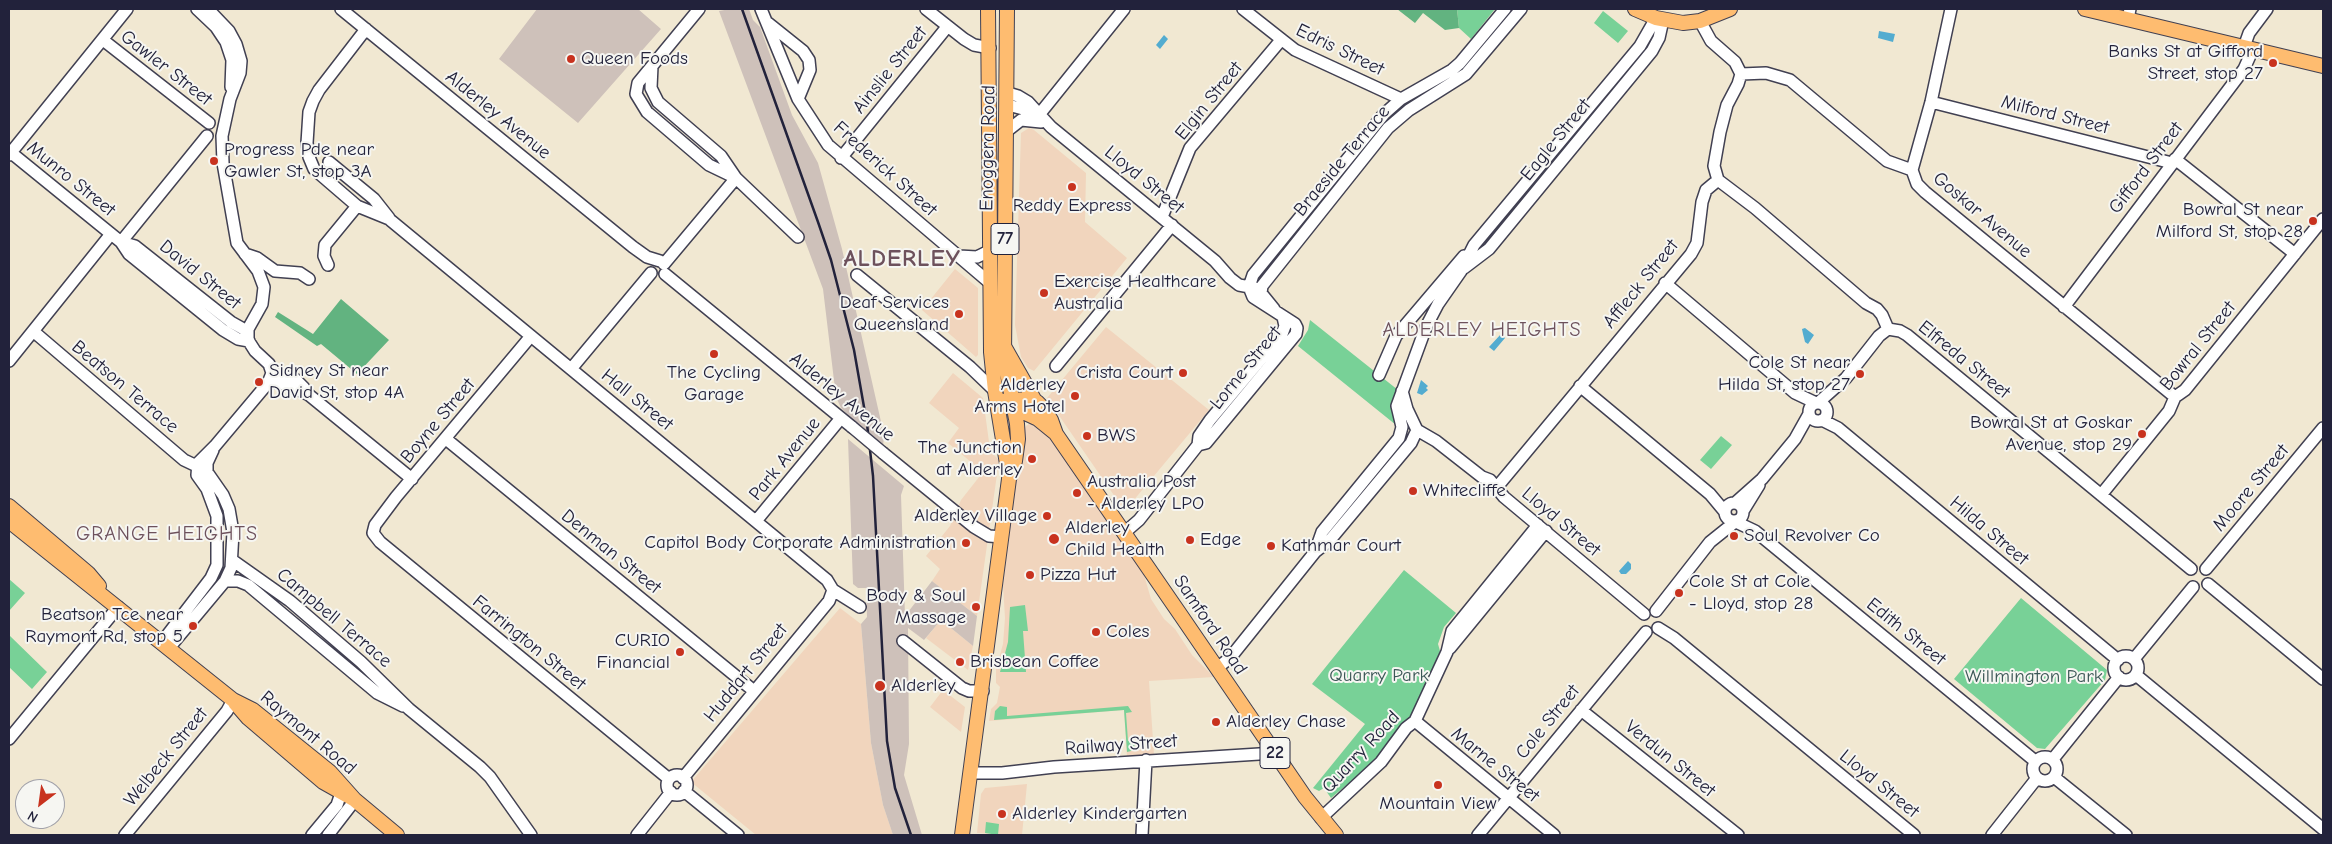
<!DOCTYPE html>
<style>
body{margin:0}
#map{position:relative;width:2332px;height:844px;overflow:hidden;background:#f1e8d2;font-family:"Comic Neue",sans-serif}
canvas{display:block}
.frame{position:absolute;inset:0;border:10px solid #22223b;pointer-events:none}
.north{position:absolute;left:15px;top:779px;width:50px;height:50px;box-sizing:border-box;background:#f6f6f2;border:1px solid #a1a1a9;border-radius:50%;rotate:210deg;font-size:14px;font-weight:700;line-height:20px;text-align:center;color:#22223b}
.north::after{content:'';display:block;margin:auto;width:18px;height:22px;background:#c8321e;clip-path:polygon(50% 0,100% 100%,50% 72%,0 100%)}
</style>
<div id="map">
<canvas width="2332" height="844"></canvas>
<div class="frame"></div>
<div class="north">N</div>
</div>
<script>
const ctx = document.querySelector('canvas').getContext('2d');
ctx.lineJoin = 'round';
function paint(path, color) { ctx.fillStyle = color; ctx.fill(path, 'evenodd'); }
const toPath = rows => new Path2D(rows.map(r => 'M' + r).join(''));
function trace(path, color, width, dash) { ctx.strokeStyle = color; ctx.lineWidth = width; ctx.lineCap = dash ? 'butt' : 'round'; ctx.setLineDash(dash || []); ctx.stroke(path); }
function write(font, color, halo, rows, align = 'center') {
  ctx.font = font + ' "Comic Neue",sans-serif'; ctx.lineWidth = 4; ctx.setLineDash([]); ctx.textBaseline = 'middle'; ctx.strokeStyle = halo; ctx.fillStyle = color; for (const [text, x, y, turn = 0] of rows) {
    ctx.save(); ctx.translate(x, y); ctx.rotate((+turn || 0) * Math.PI / 180); ctx.textAlign = isNaN(turn) ? turn : align; if (halo) ctx.strokeText(text, 0, 0); ctx.fillText(text, 0, 0); ctx.restore();
  }
}
paint(toPath([
 [1029,128,1034,130,1086,173,1085,222,1127,258,1034,371,1028,368,1021,357,1015,325,1021,133],
 [955,269,978,288,978,355,976,357,922,310],
 [1106,327,1209,410,1128,507,1122,507,1047,398],
 [953,373,983,398,989,442,993,454,999,460,977,616,932,581,940,569,926,556,950,526,961,500,983,472,948,443,959,428,929,403],
 [1032,422,1045,431,1128,551,1144,575,1151,599,1164,619,1175,629,1192,655,1214,677,1149,681,1154,755,1127,757,1124,710,989,721,991,709,997,703,1000,687,996,683,996,669,1003,644,1005,618,1003,585,1021,437,1026,426],
 [840,608,861,624,871,743,883,805,893,835,756,835,691,782],
 [941,620,973,646,968,670,926,638],
 [943,690,965,707,961,732,930,707],
 [1027,784,1022,835,977,833,981,794,985,788]
]), '#f1d5bd');
paint(toPath([
 [537,9,638,9,661,29,578,123,499,59],
 [730,9,749,9,753,20,760,27,792,115,818,163,842,249,884,435,883,447,847,417,848,415,841,408,836,397,823,289,719,11],
 [848,439,904,486,901,495,905,616,932,581,977,616,973,646,941,620,924,640,908,628,909,744,904,775,922,835,893,835,883,805,871,743,861,624,867,617,866,588,858,588,853,584]
]), '#cec1ba');
paint(toPath([
 [1457,9,1495,9,1471,39,1459,28],
 [1603,11,1628,31,1618,43,1594,23],
 [1310,320,1398,390,1393,409,1396,425,1298,346,1308,330],
 [1721,436,1732,445,1711,469,1700,460],
 [1404,570,1456,613,1444,627,1438,644,1440,651,1434,671,1418,705,1408,720,1378,759,1331,798,1324,788,1319,791,1313,788,1365,724,1312,684],
 [9,579,25,593,9,611],
 [2021,598,2107,670,2105,680,2045,749,2037,748,1954,679],
 [1025,605,1028,631,1023,631,1026,672,1000,672,1008,642,1010,607],
 [9,635,47,672,32,689,9,667],
 [1000,706,1007,707,1007,716,1128,706,1132,712,1126,713,1128,741,1134,740,1135,750,1127,752,1124,710,994,720,995,711],
 [986,822,999,824,998,835,985,833]
]), '#78d197');
paint(toPath([
 [1397,9,1457,9,1459,28,1445,30,1423,13,1415,23],
 [341,299,389,340,357,374,321,344,317,346,275,317,278,312,313,334]
]), '#62b380');
paint(toPath([
 [1879,31,1895,34,1893,42,1878,38],
 [1164,35,1168,39,1160,49,1156,45],
 [1805,328,1814,335,1808,344,1805,342,1803,334,1802,329],
 [1501,334,1505,338,1494,351,1489,347],
 [1421,380,1428,386,1426,388,1428,390,1422,395,1417,393],
 [1628,561,1631,564,1631,569,1626,574,1621,574,1619,571]
]), '#53acd0');
const minor = toPath([
 [197,9,216,27,226,42,232,60,231,87],
 [341,9,633,247,647,257,660,261],
 [699,9,638,83,636,94,647,112,709,165,736,178],
 [761,9,798,99,828,145,990,283],
 [926,9,964,39,974,45,990,48],
 [1243,9,1295,50,1401,99],
 [2128,19,2130,9],
 [1700,21,1711,41,1735,62,1741,74,1738,84,1727,105,1720,132,1714,166,1718,180],
 [768,23,803,51,809,60,810,70,798,99],
 [366,29,319,90,313,101,309,112,307,143,309,157,314,169,357,206,389,219,827,580,833,590,860,607],
 [103,40,209,123],
 [2244,47,2249,33,2267,9],
 [652,66,651,88,658,102,721,156,736,178,798,237],
 [1741,74,1766,73,1790,80,1887,161,1912,170,1917,184,1925,192,2175,397],
 [1008,93,1018,96,1028,102,1051,127,1215,261,1230,278,1239,285,1255,288],
 [1931,102,2172,163],
 [1008,105,1023,109,1037,118],
 [1034,121,1124,9],
 [1007,131,1021,120,1041,122],
 [9,151,121,242,129,254,223,330,238,339,249,341],
 [9,155,127,9],
 [841,158,947,27],
 [2175,159,2295,254],
 [329,162,374,199,389,218],
 [1912,170,1931,102,1951,9],
 [1718,180,1755,208,1866,303,1877,309,1882,315,1888,329],
 [1162,217,1190,148,1281,40],
 [121,242,135,246,231,322,247,331],
 [121,242,207,136],
 [245,254,257,258,275,271,300,273,309,279],
 [959,256,977,257,989,251],
 [664,264,736,178],
 [328,265,324,256,325,245,357,206],
 [1464,268,1489,249,1652,51,1659,38,1663,20],
 [665,274,852,427],
 [857,275,970,367,995,391],
 [1665,283,1795,393,1816,403],
 [2064,307,2244,69,2253,49],
 [1274,309,1261,293,1262,286,1388,128,1409,110,1466,74,1521,9],
 [1888,329,1900,331,1907,335,2191,569],
 [33,331,184,460,203,469],
 [531,336,396,497,375,525,373,533,380,542,669,779],
 [9,361,111,234],
 [1056,366,1172,225],
 [571,369,651,273],
 [272,373,295,379,304,388],
 [1379,375,1396,336,1464,256],
 [269,381,291,386,309,395,412,479],
 [1580,386,1710,494,1725,512],
 [1402,391,1407,409,1417,430,1436,441,1482,477,1490,480,1504,497,1644,614],
 [1819,402,1846,378,1879,336,1888,329],
 '1809 412a9 9 0 1 1 18 0a9 9 0 1 1-18 0Z',
 [1822,420,1838,428,2118,660],
 [446,439,754,691],
 [1198,445,1206,443,1220,426,1296,334,1297,328,1295,324,1253,297,1249,287,1253,275,1384,114,1401,99,1452,70,1460,63,1505,9],
 [883,453,974,527,989,536,1002,537],
 [1497,487,1691,254,1697,243,1702,202,1706,190,1718,180],
 [2101,495,2169,411,2175,397,2185,390,2323,219],
 '1725 512a9 9 0 1 1 18 0a9 9 0 1 1-18 0Z',
 [1735,503,1762,479,1795,439,1809,414],
 [1743,511,1759,485],
 [756,521,841,418],
 [1736,522,1755,531,2035,761],
 [1124,533,1139,520,1198,445,1199,436,1210,420,1282,334,1285,326,1283,317],
 [1315,552,1322,532,1399,438,1402,427,1397,406,1426,327,1438,304,1461,271,1474,245,1640,46,1656,18],
 [232,560,290,601,361,662,409,709,480,767,490,777,531,835],
 [2206,569,2323,428],
 [225,581,238,581,248,585,377,693,403,706],
 [2208,584,2323,679],
 [1656,611,1710,542,1735,522],
 [1658,628,1674,638,1914,835],
 [903,641,962,688,969,691,983,691],
 [162,642,211,578,217,565,217,516,207,489,197,475,198,463,215,446,268,383,272,373,269,364,255,351,248,340,248,329,262,304,264,287,258,271,237,243,223,163,222,136,230,99,240,73,241,61,236,44,229,31,208,9],
 [169,648,225,581,231,568,233,532,229,509,223,495,207,472,207,463,213,450],
 [1450,648,1546,531],
 '2114 668a12 12 0 1 1 24 0a12 12 0 1 1-24 0Z',
 [2134,659,2193,587],
 [1217,668,1230,658,1315,552,1330,540,1411,443,1417,430],
 [2136,675,2323,829],
 [1581,710,1738,835],
 [1415,721,1554,835],
 [9,739,118,607],
 '2033 769a12 12 0 1 1 24 0a12 12 0 1 1-24 0Z',
 [2053,759,2119,677],
 [971,773,1002,773,1054,767,1275,753],
 '667 785a10 10 0 1 1 20 0a10 10 0 1 1-20 0Z',
 [2054,777,2126,835],
 [683,778,829,601,833,590],
 [684,791,738,835],
 [1321,818,1381,762,1406,728,1415,721,1447,652,1452,631,1538,525],
 [125,835,227,711,233,700],
 [312,835,337,805,341,793],
 [328,835,355,800],
 [637,835,671,792],
 [1142,835,1146,760],
 [1478,835,1646,632],
 [1992,835,2037,778]
]);
const major = toPath([
 [988,9,991,352,995,391,1009,476],
 [1635,9,1656,18,1683,23,1700,21,1730,9],
 [2085,9,2323,66],
 [1005,348,1035,401],
 [997,401,1028,399,1037,402,1044,409,1051,420,1056,434,1182,617,1305,797,1336,835],
 [1008,405,1038,419,1054,432],
 [9,506,88,573,99,586],
 [9,521,233,700,253,710,330,772,355,800],
 [235,703,248,718,323,782,355,800,397,835],
 [962,835,1009,479,1015,461,1018,439,1017,424,1004,357,1007,9]
]);
trace(minor, '#414052', 14);
trace(major, '#414052', 16);
trace(minor, '#fff', 11);
trace(major, '#febc70', 14);
trace(toPath([
 [742,9,818,222,831,260,854,350,867,424,873,476,887,741,895,788,911,835]
]), '#22223b', 2.5);
const minorBridge = toPath([
 [852,427,883,453]
]);
trace(minorBridge, '#414052', 14, []);
trace(minorBridge, '#fff', 11);
for (const [x, y, r, color] of [
 [571,59,5,"#c8321e"],
 [2273,63,5,"#c8321e"],
 [214,161,5,"#c8321e"],
 [1072,187,5,"#c8321e"],
 [2313,221,5,"#c8321e"],
 [1044,293,5,"#c8321e"],
 [959,314,5,"#c8321e"],
 [714,354,5,"#c8321e"],
 [1183,373,5,"#c8321e"],
 [1860,374,5,"#c8321e"],
 [259,382,5,"#c8321e"],
 [1075,396,5,"#c8321e"],
 [2142,434,5,"#c8321e"],
 [1087,436,5,"#c8321e"],
 [1032,459,5,"#c8321e"],
 [1413,491,5,"#c8321e"],
 [1077,493,5,"#c8321e"],
 [1047,516,5,"#c8321e"],
 [1734,536,5,"#c8321e"],
 [1054,539,6,"#c8321e"],
 [1190,540,5,"#c8321e"],
 [966,543,5,"#c8321e"],
 [1271,546,5,"#c8321e"],
 [1030,575,5,"#c8321e"],
 [1679,593,5,"#c8321e"],
 [976,607,5,"#c8321e"],
 [193,626,5,"#c8321e"],
 [1096,632,5,"#c8321e"],
 [680,652,5,"#c8321e"],
 [960,662,5,"#c8321e"],
 [880,686,6,"#c8321e"],
 [1216,722,5,"#c8321e"],
 [1438,785,5,"#c8321e"],
 [1002,814,5,"#c8321e"]
]) { const dot = new Path2D(); dot.arc(x, y, r, 0, 2 * Math.PI); ctx.fillStyle = color; ctx.fill(dot); trace(dot, '#f6f6f2', 2); }
for (const [x, y, w] of [
 [1005,239,28],
 [1275,753,30]
]) { const box = new Path2D(); box.roundRect(x - w / 2, y - 15.5, w, 31, 4); ctx.fillStyle = '#f6f6f2'; ctx.fill(box); trace(box, '#22223b', 1); }
write('bold 18px', '#22223b', null, [
 ["77",1005,239],
 ["22",1275,753]
]);
write('19px', '#22223b', '#f6f6f2', [
 ["Edris Street",1340,50,26],
 ["Gawler Street",166,68,38],
 ["Ainslie Street",890,70,-51],
 ["Elgin Street",1209,101,-51],
 ["Alderley Avenue",498,115,39],
 ["Milford Street",2055,115,14],
 ["Eagle Street",1556,140,-51],
 ["Enoggera Road",988,148,-89],
 ["Braeside Terrace",1342,161,-50],
 ["Gifford Street",2146,168,-53],
 ["Frederick Street",885,169,42],
 ["Munro Street",71,179,39],
 ["Lloyd Street",1144,180,39],
 ["Goskar Avenue",1982,215,40],
 ["David Street",200,275,39],
 ["Affleck Street",1641,284,-51],
 ["Bowral Street",2198,346,-51],
 ["Elfreda Street",1964,360,39],
 ["Lorne Street",1246,368,-51],
 ["Beatson Terrace",125,387,40],
 ["Alderley Avenue",842,397,39],
 ["Hall Street",637,400,39],
 ["Boyne Street",438,421,-50],
 ["Park Avenue",785,459,-51],
 ["Moore Street",2251,488,-50],
 ["Lloyd Street",1561,522,40],
 ["Hilda Street",1989,531,40],
 ["Denman Street",611,552,39],
 ["Campbell Terrace",334,618,40],
 ["Samford Road",1210,625,56],
 ["Edith Street",1906,632,39],
 ["Farrington Street",529,643,39],
 ["Huddart Street",746,673,-51],
 ["Cole Street",1548,722,-51],
 ["Raymont Road",308,733,40],
 ["Railway Street",1121,745,-4],
 ["Quarry Road",1361,752,-47],
 ["Welbeck Street",166,757,-51],
 ["Verdun Street",1670,759,39],
 ["Marne Street",1495,765,39],
 ["Lloyd Street",1879,784,39]
]);
write('19px', '#22223b', '#f6f6f2', [
 ["Banks St at Gifford",2263,52,"right"],
 ["Street, stop 27",2263,74,"right"],
 ["Queen Foods",581,59],
 ["Progress Pde near",224,150],
 ["Gawler St, stop 3A",224,172],
 ["Reddy Express",1072,206,"center"],
 ["Bowral St near",2303,210,"right"],
 ["Milford St, stop 28",2303,232,"right"],
 ["Exercise Healthcare",1054,282],
 ["Australia",1054,304],
 ["Deaf Services",949,303,"right"],
 ["Queensland",949,325,"right"],
 ["Cole St near",1850,363,"right"],
 ["Hilda St, stop 27",1850,385,"right"],
 ["Sidney St near",269,371],
 ["David St, stop 4A",269,393],
 ["The Cycling",714,373,"center"],
 ["Garage",714,395,"center"],
 ["Crista Court",1173,373,"right"],
 ["Alderley",1065,385,"right"],
 ["Arms Hotel",1065,407,"right"],
 ["Bowral St at Goskar",2132,423,"right"],
 ["Avenue, stop 29",2132,445,"right"],
 ["BWS",1097,436],
 ["The Junction",1022,448,"right"],
 ["at Alderley",1022,470,"right"],
 ["Australia Post",1087,482],
 ["- Alderley LPO",1087,504],
 ["Whitecliffe",1423,491],
 ["Alderley Village",1037,516,"right"],
 ["Alderley",1065,528],
 ["Child Health",1065,550],
 ["Soul Revolver Co",1744,536],
 ["Edge",1200,540],
 ["Capitol Body Corporate Administration",956,543,"right"],
 ["Kathmar Court",1281,546],
 ["Pizza Hut",1040,575],
 ["Cole St at Cole",1689,582],
 ["- Lloyd, stop 28",1689,604],
 ["Body & Soul",966,596,"right"],
 ["Massage",966,618,"right"],
 ["Beatson Tce near",183,615,"right"],
 ["Raymont Rd, stop 5",183,637,"right"],
 ["Coles",1106,632],
 ["CURIO",670,641,"right"],
 ["Financial",670,663,"right"],
 ["Brisbean Coffee",970,662],
 ["Alderley",891,686],
 ["Alderley Chase",1226,722],
 ["Mountain View",1438,804,"center"],
 ["Alderley Kindergarten",1012,814]
], 'left');
write('19px', '#3c5757', '#f6f6f2', [
 ["Quarry Park",1379,676],
 ["Willmington Park",2034,677]
]);
ctx.letterSpacing = '1px';
write('20px', '#6d515c', '#f6f6f2', [
 ["ALDERLEY HEIGHTS",1482,330],
 ["GRANGE HEIGHTS",167,534]
]);
ctx.letterSpacing = '0px';
ctx.letterSpacing = '1px';
write('bold 24px', '#6d515c', '#f6f6f2', [
 ["ALDERLEY",902,259]
]);
ctx.letterSpacing = '0px';
</script>
